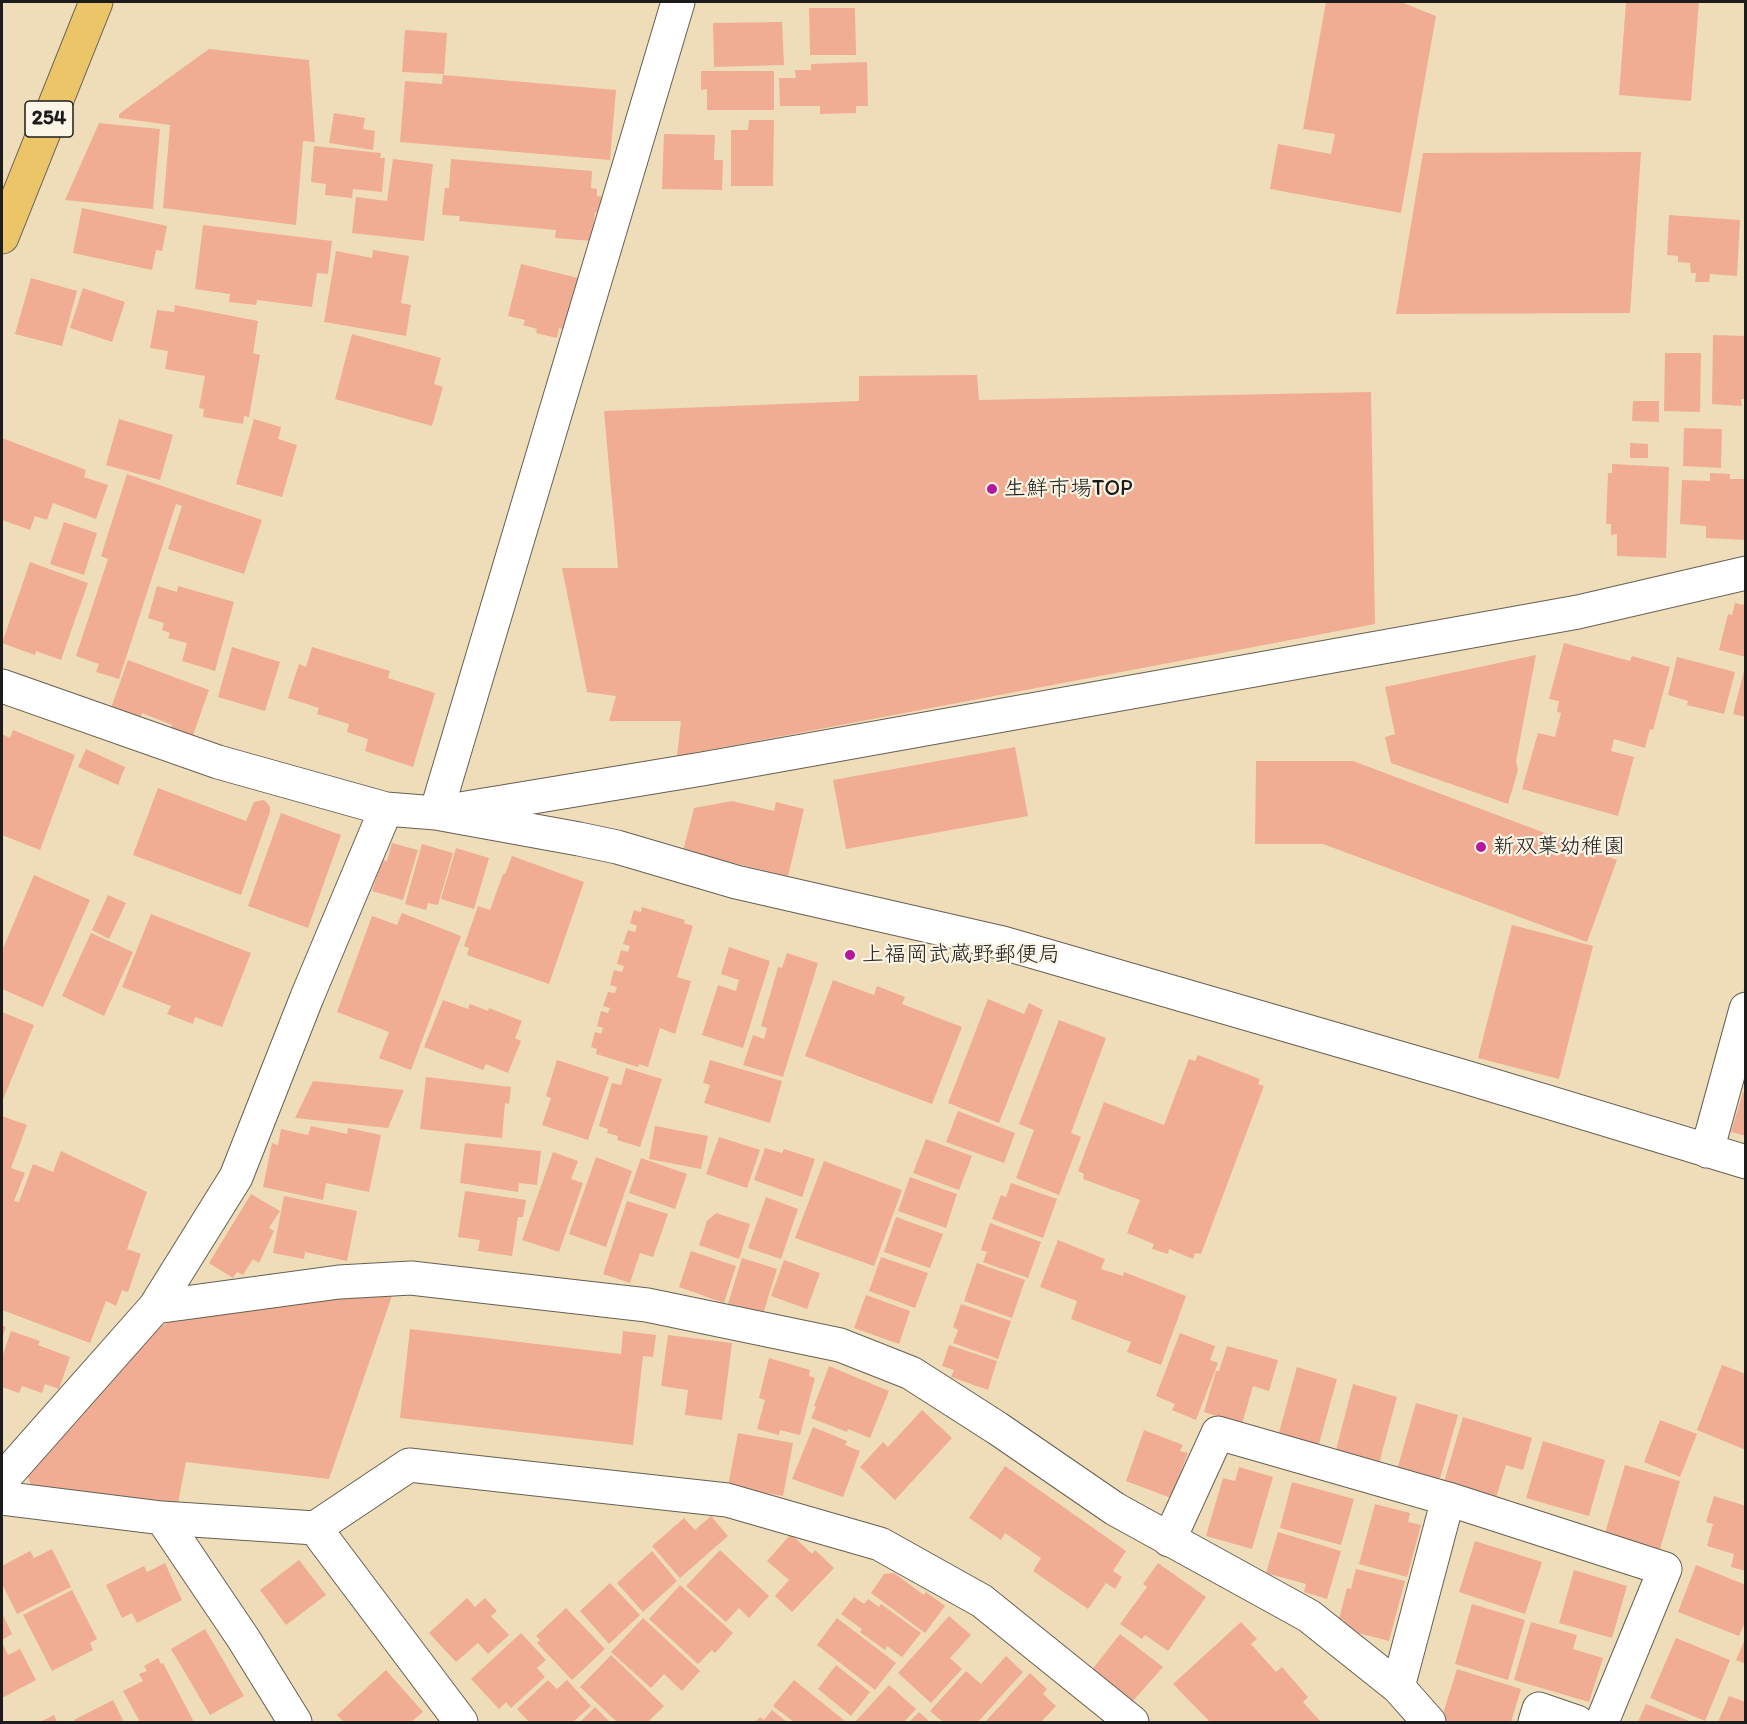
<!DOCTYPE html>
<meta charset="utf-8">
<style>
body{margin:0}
#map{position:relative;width:1747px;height:1724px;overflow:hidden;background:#efddba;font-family:Itim,sans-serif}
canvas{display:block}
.frame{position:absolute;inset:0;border:3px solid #1c1c1c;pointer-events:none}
</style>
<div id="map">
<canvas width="1747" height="1724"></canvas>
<div class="frame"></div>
</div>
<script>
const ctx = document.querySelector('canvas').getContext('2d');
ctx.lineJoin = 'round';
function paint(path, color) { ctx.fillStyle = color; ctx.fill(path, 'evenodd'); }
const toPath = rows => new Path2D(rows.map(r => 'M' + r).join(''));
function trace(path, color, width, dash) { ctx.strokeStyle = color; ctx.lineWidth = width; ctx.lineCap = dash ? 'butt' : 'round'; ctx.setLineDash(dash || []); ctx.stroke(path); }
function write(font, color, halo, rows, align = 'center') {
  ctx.font = font + ' Itim,"Klee One",sans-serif'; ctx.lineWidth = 4.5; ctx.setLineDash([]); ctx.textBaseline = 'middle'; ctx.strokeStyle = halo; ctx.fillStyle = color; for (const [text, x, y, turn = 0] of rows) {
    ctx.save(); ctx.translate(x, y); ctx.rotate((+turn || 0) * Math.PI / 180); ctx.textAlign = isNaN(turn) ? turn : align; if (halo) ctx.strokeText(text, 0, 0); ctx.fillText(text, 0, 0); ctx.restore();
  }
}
paint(toPath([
 [1326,2,1401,2,1436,16,1401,213,1270,189,1278,144,1331,154,1335,134,1303,129],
 [1626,2,1699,2,1691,101,1619,95],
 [809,8,855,8,856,55,810,55],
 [782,22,784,65,714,67,713,23],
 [405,30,447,33,444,74,402,72],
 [209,49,309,60,315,142,303,141,296,225,163,208,170,125,119,118,119,114],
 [867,62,868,106,856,106,856,113,820,114,820,106,780,106,779,78,796,78,795,70,811,70,811,64],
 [701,71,774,71,774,110,707,110,707,89,701,90],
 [443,75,616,90,610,160,400,142,405,81,442,84],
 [334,113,365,118,363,129,375,131,373,150,329,143],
 [749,120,774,120,773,186,731,186,731,130,748,130],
 [99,123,160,129,153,209,65,200],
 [664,134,715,135,714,160,723,160,722,190,662,189],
 [314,146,381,153,380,158,385,158,382,192,353,189,352,198,325,195,326,184,311,182],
 [1641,152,1630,313,1396,314,1423,153],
 [393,159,433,164,424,241,352,233,356,197,387,201],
 [451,159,592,171,591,188,597,189,597,196,603,197,601,213,595,212,592,241,555,238,556,230,459,221,460,216,442,215,445,188,449,188],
 [82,208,167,226,162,251,156,250,152,270,73,253],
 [1669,215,1740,220,1737,276,1710,274,1709,282,1695,282,1696,273,1691,273,1690,263,1678,262,1678,256,1667,255],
 [203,225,332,241,328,274,317,273,312,307,257,300,256,305,229,302,230,294,195,289],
 [373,250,409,256,401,303,411,305,406,336,324,322,336,251,372,258],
 [521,264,578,278,565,330,559,328,557,338,536,333,537,329,523,325,525,320,508,316],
 [31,278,77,291,62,346,15,334],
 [83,288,125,302,112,342,70,328],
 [175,305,258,321,253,353,260,355,249,417,244,416,243,424,203,417,204,409,199,408,205,376,165,369,168,351,150,348,157,310,174,312],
 [352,334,441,358,434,384,443,387,432,426,335,399],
 [1713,335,1746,336,1746,399,1741,399,1742,406,1712,404],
 [1665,353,1701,353,1700,412,1664,411],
 [977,375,979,400,1371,392,1375,624,677,756,681,721,609,721,616,696,587,692,562,568,618,568,604,411,859,401,859,376],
 [1633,401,1659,401,1659,422,1632,421],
 [119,419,173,435,160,480,106,465],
 [254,419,281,427,278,439,297,445,282,497,236,484],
 [1684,428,1722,429,1721,468,1683,466],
 [2,438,86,470,84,477,108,485,96,519,53,503,47,520,35,516,30,530,2,520],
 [1630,443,1648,444,1648,458,1630,458],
 [1612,464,1669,467,1666,558,1617,556,1617,534,1611,535,1611,524,1606,524,1608,473,1612,473],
 [1710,473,1730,474,1730,479,1746,479,1746,540,1706,538,1706,526,1680,524,1682,480,1710,481],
 [127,474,262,520,244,574,168,549,182,506,176,504,119,679,96,672,99,664,76,656,108,559,101,556],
 [64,522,97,533,84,575,50,564],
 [30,562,88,583,61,660,36,651,35,655,2,643],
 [157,586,177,592,178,586,234,602,215,671,182,661,187,643,168,638,170,633,162,630,164,623,148,618],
 [1746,598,1746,657,1719,650,1728,614,1732,615,1735,603,1743,605],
 [1564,643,1630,661,1632,656,1670,667,1653,730,1650,729,1645,748,1614,739,1611,751,1634,757,1618,816,1522,789,1538,733,1555,737,1561,713,1557,712,1559,701,1549,699],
 [232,647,280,662,265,711,218,697],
 [312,647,390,671,388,678,435,693,413,767,365,751,368,739,347,732,349,724,317,714,319,708,288,698,299,664,306,667],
 [1536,655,1516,761,1518,770,1508,804,1391,763,1385,737,1395,734,1385,687],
 [1677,657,1735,672,1724,714,1687,705,1688,701,1668,695],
 [128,660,209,690,192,738,170,730,172,725,142,713,140,719,111,708],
 [1745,667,1746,667,1746,717,1733,714],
 [13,730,75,755,40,850,2,835,2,734,10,738],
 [1015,747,1028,816,846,849,833,780],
 [86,749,125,767,118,785,78,767],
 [1256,761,1353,761,1617,860,1587,942,1323,844,1255,844],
 [158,788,246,821,254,802,264,800,267,803,270,807,270,812,241,895,133,855],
 [732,801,774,811,776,802,804,809,788,876,683,851,694,808],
 [281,813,341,835,308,928,248,906],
 [392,843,418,850,403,900,372,891,382,860,387,861],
 [422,844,453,853,438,905,428,903,426,910,405,904],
 [456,848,489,858,474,909,441,899],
 [512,856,584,882,549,984,467,955,469,948,464,946,478,906,490,910,503,874,505,874],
 [34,875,90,900,43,1007,2,989,2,951],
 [108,895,126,903,109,939,92,930],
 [642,907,685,920,684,923,693,926,677,977,691,981,675,1034,660,1028,648,1067,639,1064,638,1067,596,1054,597,1049,591,1047,595,1032,601,1034,603,1028,597,1026,601,1011,608,1013,610,1008,603,1006,608,992,615,993,617,987,610,985,614,970,622,972,624,966,617,964,621,950,628,952,630,946,623,944,628,930,635,932,637,926,630,923,634,910,641,912],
 [402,913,461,936,411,1070,379,1058,389,1032,337,1012,372,916,397,925],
 [151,914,251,953,222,1027,195,1017,193,1024,167,1014,171,1006,122,987],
 [1512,925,1593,946,1559,1079,1478,1058],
 [91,933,133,952,104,1016,62,996],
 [729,947,770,961,743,1048,702,1035,718,985,736,991,739,980,721,974],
 [787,953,818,963,783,1077,743,1065,753,1035,764,1039,767,1028,761,1026,778,967,782,968],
 [833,980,874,995,877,986,905,997,902,1004,962,1027,932,1104,805,1056],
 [988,999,1024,1014,1029,1003,1043,1010,999,1123,948,1103],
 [443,1000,468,1009,470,1004,488,1011,489,1008,522,1021,515,1038,521,1041,508,1073,486,1064,483,1070,424,1047],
 [2,1012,34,1025,2,1102],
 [1059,1020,1106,1038,1071,1133,1081,1137,1059,1195,1016,1178,1034,1130,1019,1124],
 [1198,1055,1260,1079,1258,1084,1264,1086,1201,1254,1195,1253,1193,1259,1169,1249,1168,1254,1152,1249,1154,1244,1127,1233,1140,1200,1083,1179,1084,1174,1078,1171,1104,1102,1164,1125,1189,1059,1195,1061],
 [557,1060,609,1077,588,1140,542,1125,551,1098,546,1096],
 [710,1060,782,1081,770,1123,704,1103,710,1085,703,1083],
 [626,1068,662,1079,640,1147,617,1140,618,1136,607,1133,608,1129,599,1126,612,1083,621,1085],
 [426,1077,511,1087,509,1104,505,1103,502,1138,420,1129],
 [313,1081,404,1090,388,1128,295,1118],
 [1743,1092,1746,1093,1746,1136,1731,1132],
 [958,1111,1015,1133,1004,1163,946,1142],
 [2,1116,27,1125,11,1168,25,1173,14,1201,19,1202,33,1164,53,1172,61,1151,147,1192,127,1249,141,1254,128,1292,122,1290,116,1306,106,1301,90,1343,2,1310],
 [311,1126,347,1134,348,1128,381,1135,369,1192,326,1183,323,1200,263,1187,272,1143,278,1145,281,1129,308,1135],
 [655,1126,708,1136,701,1169,649,1159],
 [719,1137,760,1150,747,1188,706,1174],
 [926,1139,972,1156,959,1190,913,1173],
 [465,1143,541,1151,537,1185,519,1183,518,1192,460,1183],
 [765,1148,782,1153,784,1149,815,1159,802,1197,754,1180],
 [553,1152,578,1161,571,1179,583,1183,559,1252,522,1240],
 [596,1157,632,1171,606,1247,569,1234],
 [641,1158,687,1174,675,1209,629,1193],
 [824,1161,902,1190,874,1266,795,1238],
 [910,1177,957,1194,946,1228,898,1211],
 [1011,1183,1057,1199,1043,1238,992,1219,1001,1195,1006,1197],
 [465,1191,526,1200,523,1217,518,1217,512,1256,478,1251,480,1240,458,1237],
 [251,1194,280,1211,269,1228,274,1231,259,1263,253,1259,243,1275,237,1272,233,1278,209,1263],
 [284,1196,357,1211,347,1261,305,1252,304,1259,273,1253],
 [766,1197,798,1209,781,1259,748,1248],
 [627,1201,668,1214,653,1257,640,1253,630,1283,603,1274],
 [716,1213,750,1224,739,1259,699,1245,707,1221],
 [896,1217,943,1234,930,1268,884,1252],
 [990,1223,1041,1242,1028,1278,983,1262,987,1252,981,1250],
 [1058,1240,1105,1259,1101,1269,1123,1276,1124,1272,1186,1296,1161,1365,1127,1352,1131,1342,1071,1319,1077,1301,1040,1287],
 [691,1251,736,1266,724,1303,679,1287],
 [881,1257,928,1273,915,1308,869,1291],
 [742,1258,777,1269,763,1314,727,1307],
 [784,1260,820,1273,807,1309,771,1296],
 [977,1263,1025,1280,1012,1318,964,1301],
 [866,1295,910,1311,899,1344,854,1328],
 [392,1296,329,1479,186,1462,178,1503,33,1491,27,1474,158,1327,173,1321,351,1297],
 [961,1304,1011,1321,998,1359,953,1343,958,1330,953,1327],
 [2,1325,6,1327,2,1339],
 [410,1329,621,1354,623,1331,656,1335,653,1357,643,1356,633,1445,400,1418],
 [11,1331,40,1341,38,1345,70,1357,59,1389,45,1384,42,1393,22,1386,19,1393,2,1387,2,1357],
 [1180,1333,1215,1346,1210,1360,1218,1363,1196,1420,1172,1410,1175,1404,1156,1396],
 [668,1335,732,1343,722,1420,685,1415,688,1390,661,1386],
 [949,1345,997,1361,988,1390,951,1377,954,1370,942,1366],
 [1227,1346,1278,1360,1269,1391,1253,1386,1242,1424,1204,1412,1216,1371,1219,1371],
 [769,1358,810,1370,809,1376,815,1378,800,1435,780,1430,779,1435,757,1429,765,1400,759,1398],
 [1722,1365,1746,1374,1746,1450,1697,1430],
 [829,1366,889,1391,870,1438,848,1429,847,1432,811,1418,816,1407,814,1406],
 [1297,1367,1337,1379,1317,1451,1277,1440],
 [1353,1384,1397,1397,1378,1467,1335,1454],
 [1416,1403,1458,1415,1439,1482,1397,1470],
 [922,1410,952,1438,895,1500,860,1467,883,1442,888,1447],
 [1463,1417,1532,1438,1523,1470,1506,1465,1496,1498,1444,1482],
 [1660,1420,1697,1434,1680,1477,1644,1462],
 [813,1427,847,1441,845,1445,860,1451,843,1497,792,1479],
 [1144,1430,1183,1445,1180,1451,1188,1453,1171,1498,1126,1481],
 [738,1433,793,1443,783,1496,728,1486],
 [1543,1441,1605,1460,1589,1516,1526,1498],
 [1625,1465,1680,1481,1660,1549,1605,1533],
 [1005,1466,1126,1551,1113,1571,1122,1577,1115,1589,1106,1583,1088,1609,1033,1571,1041,1558,1005,1533,1001,1540,969,1518],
 [1239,1467,1273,1477,1252,1549,1206,1536,1223,1478,1235,1481],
 [1292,1482,1354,1499,1341,1545,1280,1528],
 [1714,1496,1746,1506,1746,1571,1731,1567,1734,1554,1707,1546,1713,1524,1706,1522],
 [1375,1504,1410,1513,1408,1522,1421,1525,1407,1577,1359,1564],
 [711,1516,728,1536,680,1578,652,1546,684,1518,695,1530],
 [1278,1532,1341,1551,1327,1599,1304,1592,1306,1584,1266,1573],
 [791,1534,812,1554,815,1550,834,1568,792,1612,775,1596,789,1580,767,1561],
 [1475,1541,1542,1562,1525,1614,1459,1592],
 [52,1549,71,1587,17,1614,2,1584,2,1566,30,1551,34,1558],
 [720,1550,769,1596,749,1618,739,1608,726,1622,686,1586],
 [652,1551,677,1581,643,1612,617,1583],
 [299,1560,326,1595,286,1625,260,1590],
 [165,1563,182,1600,137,1623,132,1613,122,1618,106,1585,144,1566,147,1572],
 [1158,1563,1206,1597,1168,1651,1145,1635,1142,1639,1120,1624,1147,1587,1143,1584],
 [1696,1565,1746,1585,1746,1620,1739,1636,1678,1612],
 [1356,1569,1405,1581,1389,1641,1342,1629,1344,1620,1339,1619,1347,1588,1351,1589],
 [1574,1570,1627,1586,1612,1638,1559,1623],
 [894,1573,924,1595,926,1592,945,1606,925,1633,871,1593,884,1574],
 [610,1583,640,1615,609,1644,580,1611],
 [680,1585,733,1633,715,1653,712,1650,698,1664,649,1619],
 [72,1590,97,1639,90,1643,93,1650,52,1671,23,1615],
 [854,1597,864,1604,868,1599,879,1607,881,1604,921,1633,902,1657,887,1646,885,1650,860,1632,862,1629,841,1614],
 [467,1598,475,1607,485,1598,497,1611,491,1616,509,1635,488,1654,478,1643,456,1662,429,1633],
 [1472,1604,1525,1620,1508,1680,1455,1664],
 [566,1608,605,1649,572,1680,537,1643,540,1640,536,1636],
 [2,1613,12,1634,2,1640],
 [949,1616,971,1635,950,1658,962,1669,931,1703,898,1673],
 [643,1618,700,1671,682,1691,664,1674,651,1688,611,1652],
 [837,1618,896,1663,875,1690,817,1645],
 [1241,1622,1257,1639,1251,1644,1276,1672,1282,1667,1308,1697,1303,1702,1321,1722,1210,1722,1173,1684],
 [1531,1622,1577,1635,1573,1649,1603,1658,1589,1702,1514,1680],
 [205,1629,244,1696,210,1715,171,1649],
 [521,1633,546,1660,537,1668,545,1677,511,1708,506,1702,499,1709,471,1679],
 [1120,1634,1163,1667,1132,1702,1091,1671],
 [1746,1637,1746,1664,1736,1660],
 [1676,1638,1730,1660,1705,1721,1650,1698],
 [2,1642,8,1655,20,1649,36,1680,2,1698],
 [611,1655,664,1706,648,1722,617,1722,580,1687],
 [1006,1656,1023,1672,978,1722,943,1722,930,1711,966,1671,981,1684],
 [158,1658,161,1664,163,1663,194,1722,140,1722,123,1691,143,1681,139,1674,147,1671,144,1666],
 [836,1665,870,1692,851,1716,818,1689],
 [1457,1669,1521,1689,1511,1722,1449,1722,1441,1720],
 [386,1670,423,1712,411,1722,344,1722,337,1715],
 [1030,1673,1047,1689,1043,1694,1056,1706,1041,1722,985,1722],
 [548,1680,557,1689,567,1680,591,1706,573,1722,529,1722,517,1709],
 [794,1680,845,1721,844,1722,794,1722,773,1706],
 [889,1685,916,1709,904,1722,855,1722],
 [1729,1696,1746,1702,1746,1722,1718,1722],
 [113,1700,124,1722,75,1722,74,1720],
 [1646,1704,1692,1722,1638,1722],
 [595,1707,610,1722,580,1722],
 [772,1710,787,1722,755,1722,760,1717,764,1720],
 [919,1712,930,1722,909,1722],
 [54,1715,57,1722,40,1722]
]), '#f0ad94');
const minor = toPath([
 [678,2,436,813,702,769,1578,612,1746,573],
 [2,686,218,762,386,809,436,813,579,839,617,847,736,882,1003,943,1462,1076,1746,1162],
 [1707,1151,1746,1009],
 [155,1307,339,1282,411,1278,647,1305,840,1345,911,1373,997,1428,1115,1509,1309,1616,1398,1687,1429,1722],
 [2,1480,155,1307,236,1177,307,997,386,809],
 [2,1498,162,1518,315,1528,409,1465,727,1500,880,1544,982,1601,1132,1722],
 [162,1518,243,1638,295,1722],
 [315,1528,461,1722],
 [1169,1540,1218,1433,1448,1499,1665,1569,1602,1722],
 [1398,1687,1448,1499],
 [1535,1722,1539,1709,1577,1722]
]);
const trunk = toPath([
 [2,237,96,2]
]);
trace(minor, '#666053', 35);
trace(trunk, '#666053', 35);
trace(minor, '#fff', 33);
trace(trunk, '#edc569', 33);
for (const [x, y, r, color] of [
 [992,489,6,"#b5179e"],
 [1481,847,6,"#b5179e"],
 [850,955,6,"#b5179e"]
]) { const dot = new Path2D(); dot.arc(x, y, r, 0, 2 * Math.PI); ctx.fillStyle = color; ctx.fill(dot); trace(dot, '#fcf5e5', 2); }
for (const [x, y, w] of [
 [49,119,48]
]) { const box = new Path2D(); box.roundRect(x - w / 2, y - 18, w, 36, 4.5); ctx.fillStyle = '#fcf5e5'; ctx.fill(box); trace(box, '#1c1c1c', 1.5); }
write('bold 21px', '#1c1c1c', null, [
 ["254",49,119]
]);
write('22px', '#1c1c1c', '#fcf5e5', [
 ["生鮮市場TOP",1004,489],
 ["新双葉幼稚園",1493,847],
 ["上福岡武蔵野郵便局",862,955]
], 'left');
</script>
